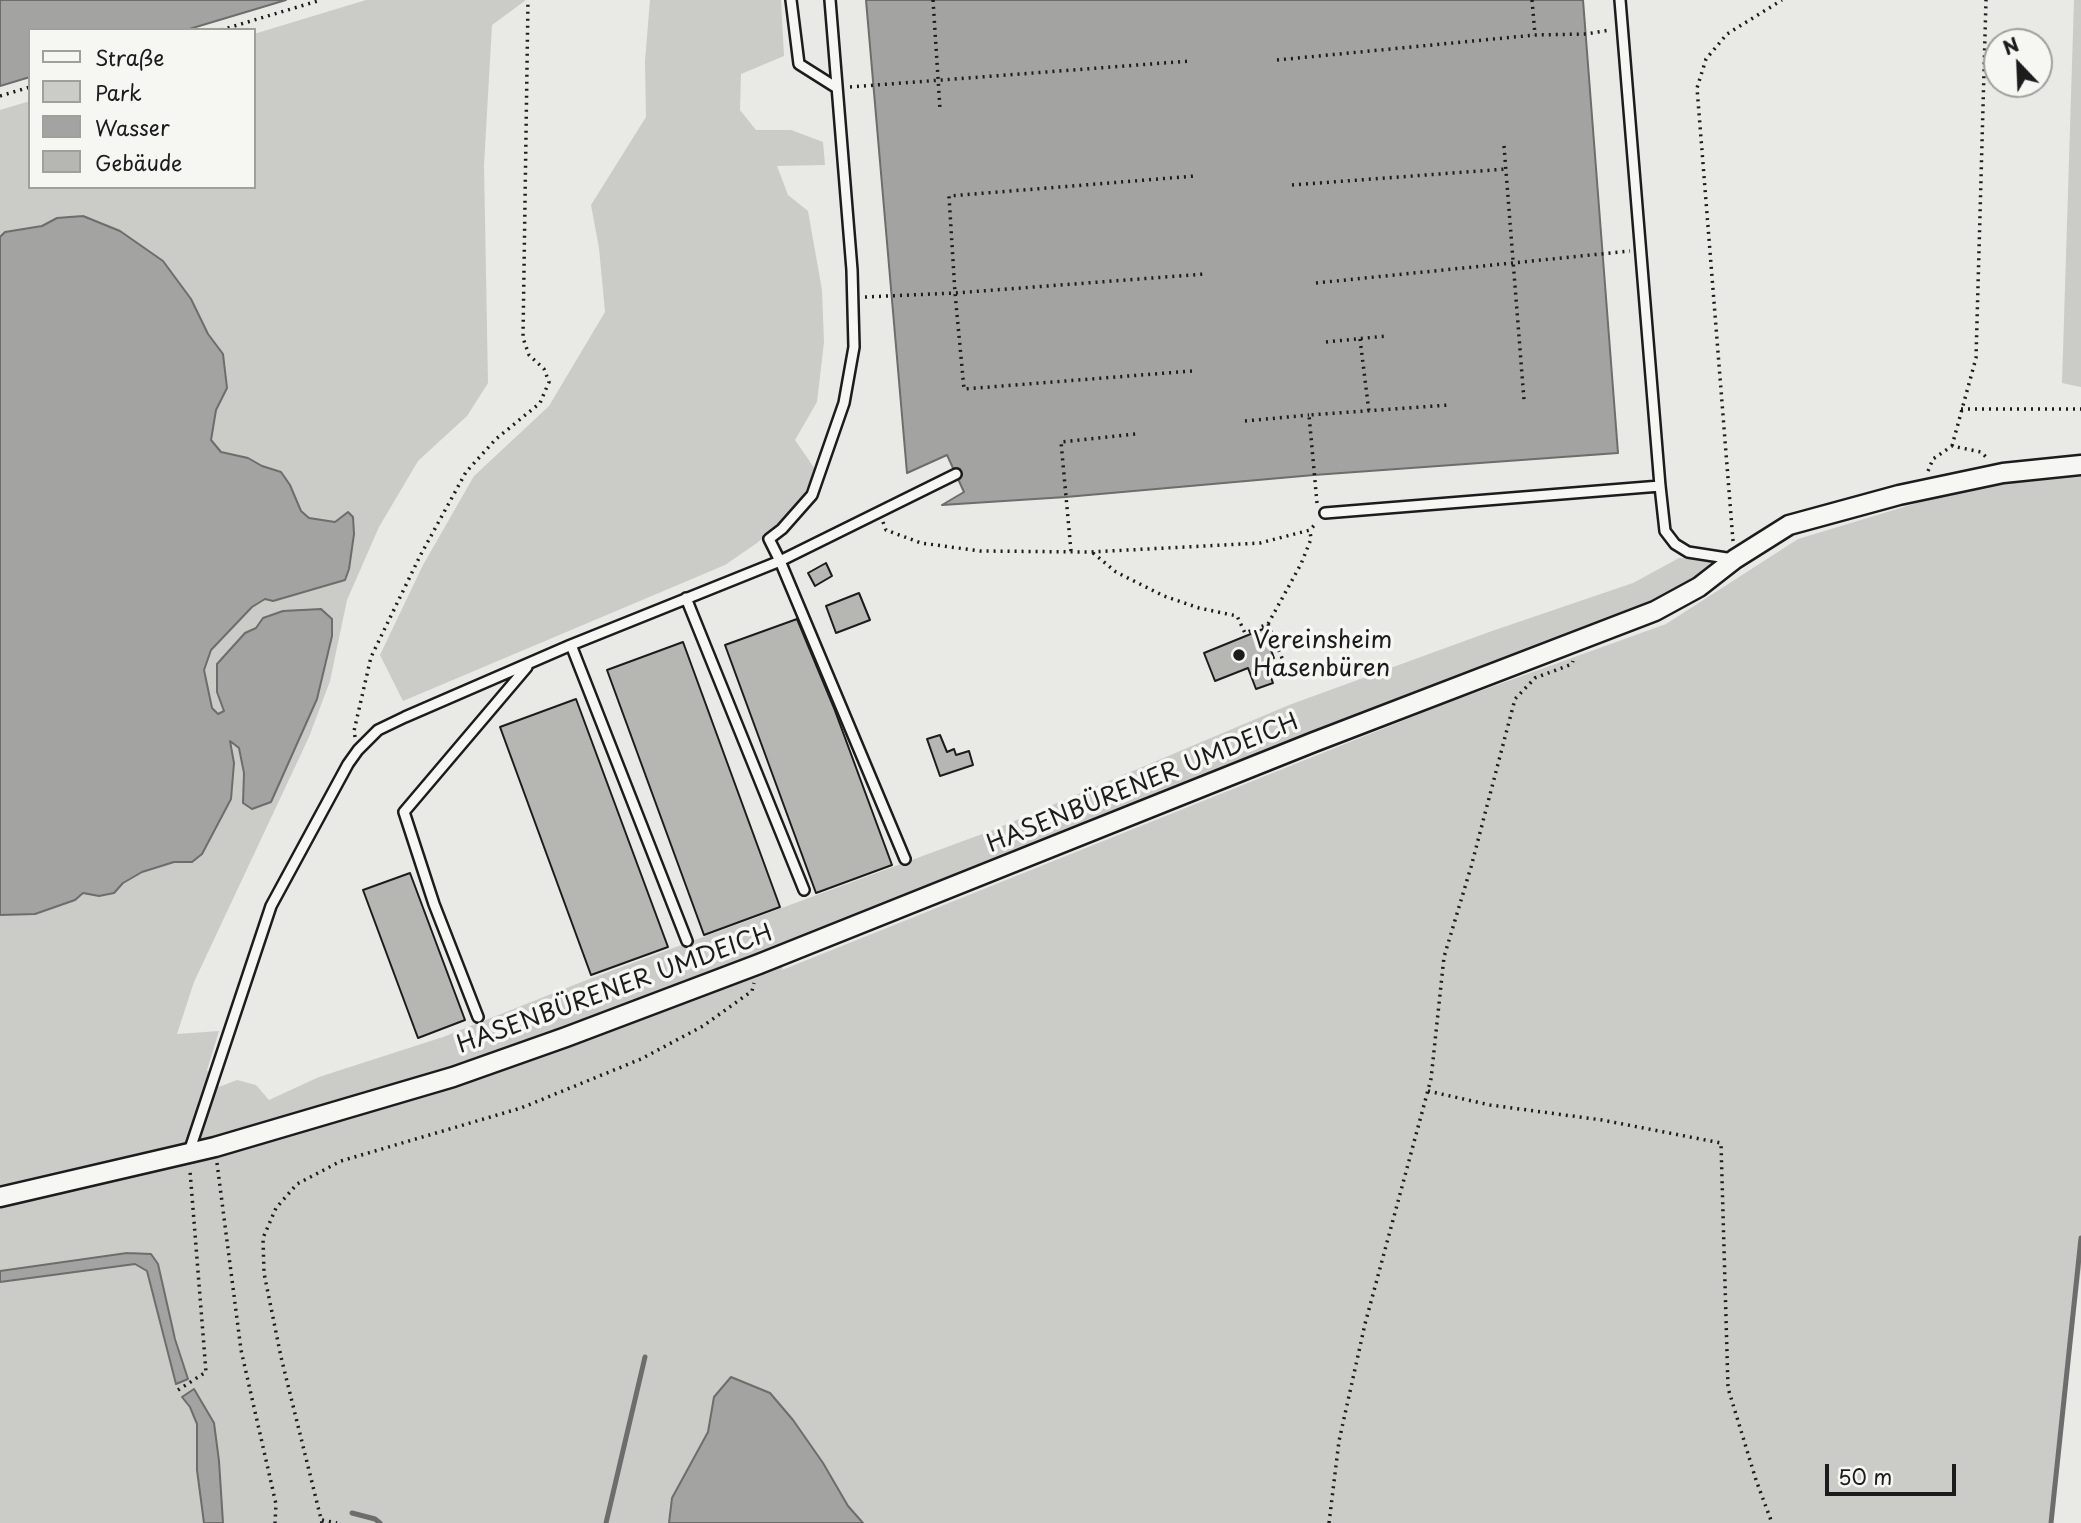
<!DOCTYPE html>
<meta charset="utf-8">
<style>
body{margin:0}
#map{position:relative;width:2081px;height:1523px;overflow:hidden;background:#e9e9e5;font-family:"Playpen Sans",sans-serif}
canvas{display:block}
.legend{position:absolute;left:28px;top:28px;width:228px;height:161px;box-sizing:border-box;background:#f6f6f2;border:2px solid #9f9f9c;margin:0;padding:9px 12px;list-style:none;font-size:21px;color:#1c1c1c}
.legend li{display:flex;align-items:center;gap:14px;height:35px}
.legend b{width:35px;border:2px solid #9f9f9c}
.north{position:absolute;left:1983px;top:28px;width:70px;height:70px;box-sizing:border-box;background:#f6f6f2;border:2px solid #9f9f9c;border-radius:50%;rotate:337deg;font-size:19px;font-weight:700;line-height:28px;text-align:center;color:#1c1c1c}
.north::after{content:'';display:block;margin:auto;width:24px;height:32px;background:#1c1c1c;clip-path:polygon(50% 0,100% 100%,50% 72%,0 100%)}
.scale{position:absolute;left:1825px;top:1464px;width:131px;height:32px;box-sizing:border-box;border:4px solid #1c1c1c;border-top:0;padding-left:9px;font-size:21px;line-height:24px;white-space:nowrap;color:#1c1c1c;-webkit-text-stroke:5px #f6f6f2;paint-order:stroke}
</style>
<div id="map">
<canvas width="2081" height="1523"></canvas>
<ul class="legend">
<li><b style="height:9px;background:#f6f6f2"></b>Straße</li>
<li><b style="height:19px;background:#cbcbc7"></b>Park</li>
<li><b style="height:19px;background:#a3a3a1"></b>Wasser</li>
<li><b style="height:19px;background:#b6b6b3"></b>Gebäude</li>
</ul>
<div class="north">N</div>
<div class="scale">50 m</div>
</div>
<script>
const ctx = document.querySelector('canvas').getContext('2d');
ctx.lineJoin = 'round';
function paint(path, color) { ctx.fillStyle = color; ctx.fill(path, 'evenodd'); }
const toPath = rows => new Path2D(rows.map(r => 'M' + r).join(''));
function trace(path, color, width, dash) { ctx.strokeStyle = color; ctx.lineWidth = width; ctx.lineCap = dash ? 'butt' : 'round'; ctx.setLineDash(dash || []); ctx.stroke(path); }
function write(font, color, halo, rows, align = 'center') {
  ctx.font = font + ' "Playpen Sans",sans-serif'; ctx.lineWidth = 7; ctx.setLineDash([]); ctx.textBaseline = 'middle'; ctx.strokeStyle = halo; ctx.fillStyle = color; for (const [text, x, y, turn = 0] of rows) {
    ctx.save(); ctx.translate(x, y); ctx.rotate((+turn || 0) * Math.PI / 180); ctx.textAlign = isNaN(turn) ? turn : align; if (halo) ctx.strokeText(text, 0, 0); ctx.fillText(text, 0, 0); ctx.restore();
  }
}
paint(toPath([
 [366,0,526,0,492,25,484,165,488,383,467,416,418,461,379,527,347,600,330,681,309,737,194,982,177,1034,219,1031,207,1070,219,1087,237,1080,256,1085,269,1100,319,1077,443,1037,584,981,993,830,1289,705,1492,631,1633,583,1679,558,1720,561,1696,579,1653,603,1605,624,1405,695,790,942,782,970,1447,703,1666,624,1798,539,1917,503,1990,485,2081,474,2081,1269,2049,1523,223,1523,219,1461,214,1423,182,1397,190,1407,197,1424,204,1523,0,1523,0,1282,135,1263,147,1271,176,1383,188,1378,151,1254,127,1253,0,1271,0,915,35,914,75,900,83,893,99,896,114,893,123,883,142,872,174,862,192,862,202,854,231,799,234,763,229,741,239,748,244,773,243,803,263,618,256,628,245,634,217,692,224,711,217,715,212,708,204,670,211,650,252,607,265,599,273,601,345,580,336,522,309,518,301,511,290,485,281,472,262,466,248,458,221,452,211,440,223,354,208,334,191,299,57,218,42,226,5,232,0,237,0,110,30,101,30,187,254,187,254,34],
 [650,0,781,0,784,56,741,74,740,110,756,130,791,130,823,142,825,165,777,166,788,195,808,211,822,290,824,342,817,402,795,440,815,469,803,497,781,521,757,543,725,565,403,701,380,655,423,565,474,476,549,406,605,312,599,248,591,205,646,117,645,61],
 [2074,0,2081,0,2081,387,2062,383]
]), '#cbcbc7');
const water = toPath([
 [0,0,286,0,186,30,30,30,30,77,0,86,0,0],
 [866,0,1583,0,1618,453,1314,475,1066,497,942,505,964,492,947,455,907,473,866,0],
 [83,216,120,231,163,261,191,299,208,334,223,354,227,388,216,410,211,440,221,452,248,458,262,466,281,472,290,485,301,511,309,518,335,522,348,512,353,517,354,534,349,569,345,580,273,601,265,599,252,607,211,650,204,670,212,708,218,714,224,711,217,692,217,664,245,633,256,628,263,618,283,611,321,609,332,619,332,636,317,699,271,802,252,809,243,803,244,773,239,748,230,741,234,763,231,799,202,854,192,862,174,862,142,872,123,883,114,893,99,896,83,893,75,900,35,914,0,915,0,237,5,232,42,226,57,218,83,216],
 [127,1253,151,1254,158,1264,175,1339,188,1379,176,1384,147,1271,135,1264,0,1282,0,1271,127,1253],
 [731,1377,770,1393,793,1420,823,1463,848,1506,863,1523,669,1523,672,1498,708,1432,714,1397,731,1377],
 [194,1389,214,1423,219,1461,223,1523,204,1523,197,1470,197,1424,190,1407,182,1397,194,1389]
]);
paint(water, '#a3a3a1');
trace(water, '#6d6d6c', 2);
trace(toPath([
 [352,1513,375,1519,380,1523],
 [606,1523,645,1357],
 [2051,1523,2081,1238]
]), '#6d6d6c', 5);
const building = toPath([
 [826,563,832,576,815,586,808,573,826,563],
 [859,593,870,620,836,633,826,606,859,593],
 [797,619,834,708,892,865,816,893,725,645,797,619],
 [1263,629,1274,658,1265,661,1273,683,1256,689,1248,668,1215,681,1204,653,1263,629],
 [683,642,780,907,704,935,607,670,683,642],
 [576,699,668,947,591,975,500,727,576,699],
 [940,735,947,752,954,749,956,755,969,751,973,765,940,776,927,739,940,735],
 [410,873,465,1020,418,1038,363,890,410,873]
]);
paint(building, '#b6b6b3');
trace(building, '#1c1c1c', 2);
const service = toPath([
 [791,0,799,64,837,88],
 [1620,0,1660,486,1665,531,1675,544,1688,552,1733,559],
 [1325,513,1660,486],
 [686,598,804,890],
 [571,645,687,941],
 [905,859,780,561,956,474],
 [478,1017,434,904,404,812,527,667],
 [189,1152,271,906,348,764,358,750,378,730,405,717,571,645,780,561,769,539,782,529,812,495,844,403,854,347,852,270,830,0]
]);
const minor = toPath([
 [0,1197,215,1147,453,1077,566,1037,759,964,1314,742,1655,611,1699,587,1735,559,1789,525,1899,495,2003,473,2081,465]
]);
trace(service, '#1c1c1c', 14);
trace(minor, '#1c1c1c', 23);
trace(toPath([
 [933,0,940,109],
 [1532,0,1535,35],
 [221,30,321,0],
 [1277,60,1535,35,1586,34,1610,30],
 [850,87,1190,61],
 [0,96,30,87],
 [1504,146,1524,400],
 [1292,185,1506,169],
 [1316,283,1630,251],
 [865,297,955,293,1205,274],
 [1360,339,1369,412],
 [1326,342,1386,336],
 [1192,371,964,389,955,293,949,196,1195,176],
 [1961,409,2081,409],
 [1245,421,1309,415],
 [1952,446,1976,358,1986,0],
 [1928,471,1933,459,1952,446,1981,452,1989,460],
 [1317,503,1309,415,1449,405],
 [883,522,886,530,921,543,980,551,1091,552,1260,543,1310,530,1317,522],
 [1733,541,1697,88,1706,59,1727,34,1782,0],
 [1071,551,1061,442,1136,434],
 [1093,553,1116,572,1164,596,1199,608,1237,616,1245,633,1268,624,1301,564,1311,539,1310,531],
 [1268,624,1289,675],
 [355,737,354,731,371,657,420,556,466,472,496,439,540,403,549,382,544,369,529,355,523,338,528,0],
 [1428,1091,1490,1105,1602,1120,1721,1143,1728,1388,1756,1480,1772,1523],
 [217,1163,241,1350,276,1504,275,1523],
 [178,1390,206,1372,190,1171],
 [322,1520,337,1523],
 [322,1523,281,1357,264,1273,263,1238,276,1208,297,1184,341,1161,521,1108,641,1059,703,1026,752,991,754,983],
 [1329,1523,1339,1441,1365,1324,1431,1079,1444,957,1471,867,1515,699,1535,678,1572,664,1573,661]
]), '#1c1c1c', 3.5, [2, 5]);
trace(service, '#f6f6f2', 9);
trace(minor, '#f6f6f2', 18);
for (const [x, y, r, color] of [
 [1239,655,7,"#1c1c1c"]
]) { const dot = new Path2D(); dot.arc(x, y, r, 0, 2 * Math.PI); ctx.fillStyle = color; ctx.fill(dot); trace(dot, '#f6f6f2', 2.5); }
write('24px', '#1c1c1c', '#f6f6f2', [
 ["Vereinsheim",1253,641],
 ["Hasenbüren",1253,669]
], 'left');
write('24px', '#1c1c1c', '#f6f6f2', [
 ["HASENBÜRENER UMDEICH",1143,784,-22],
 ["HASENBÜRENER UMDEICH",615,990,-20]
]);
</script>
